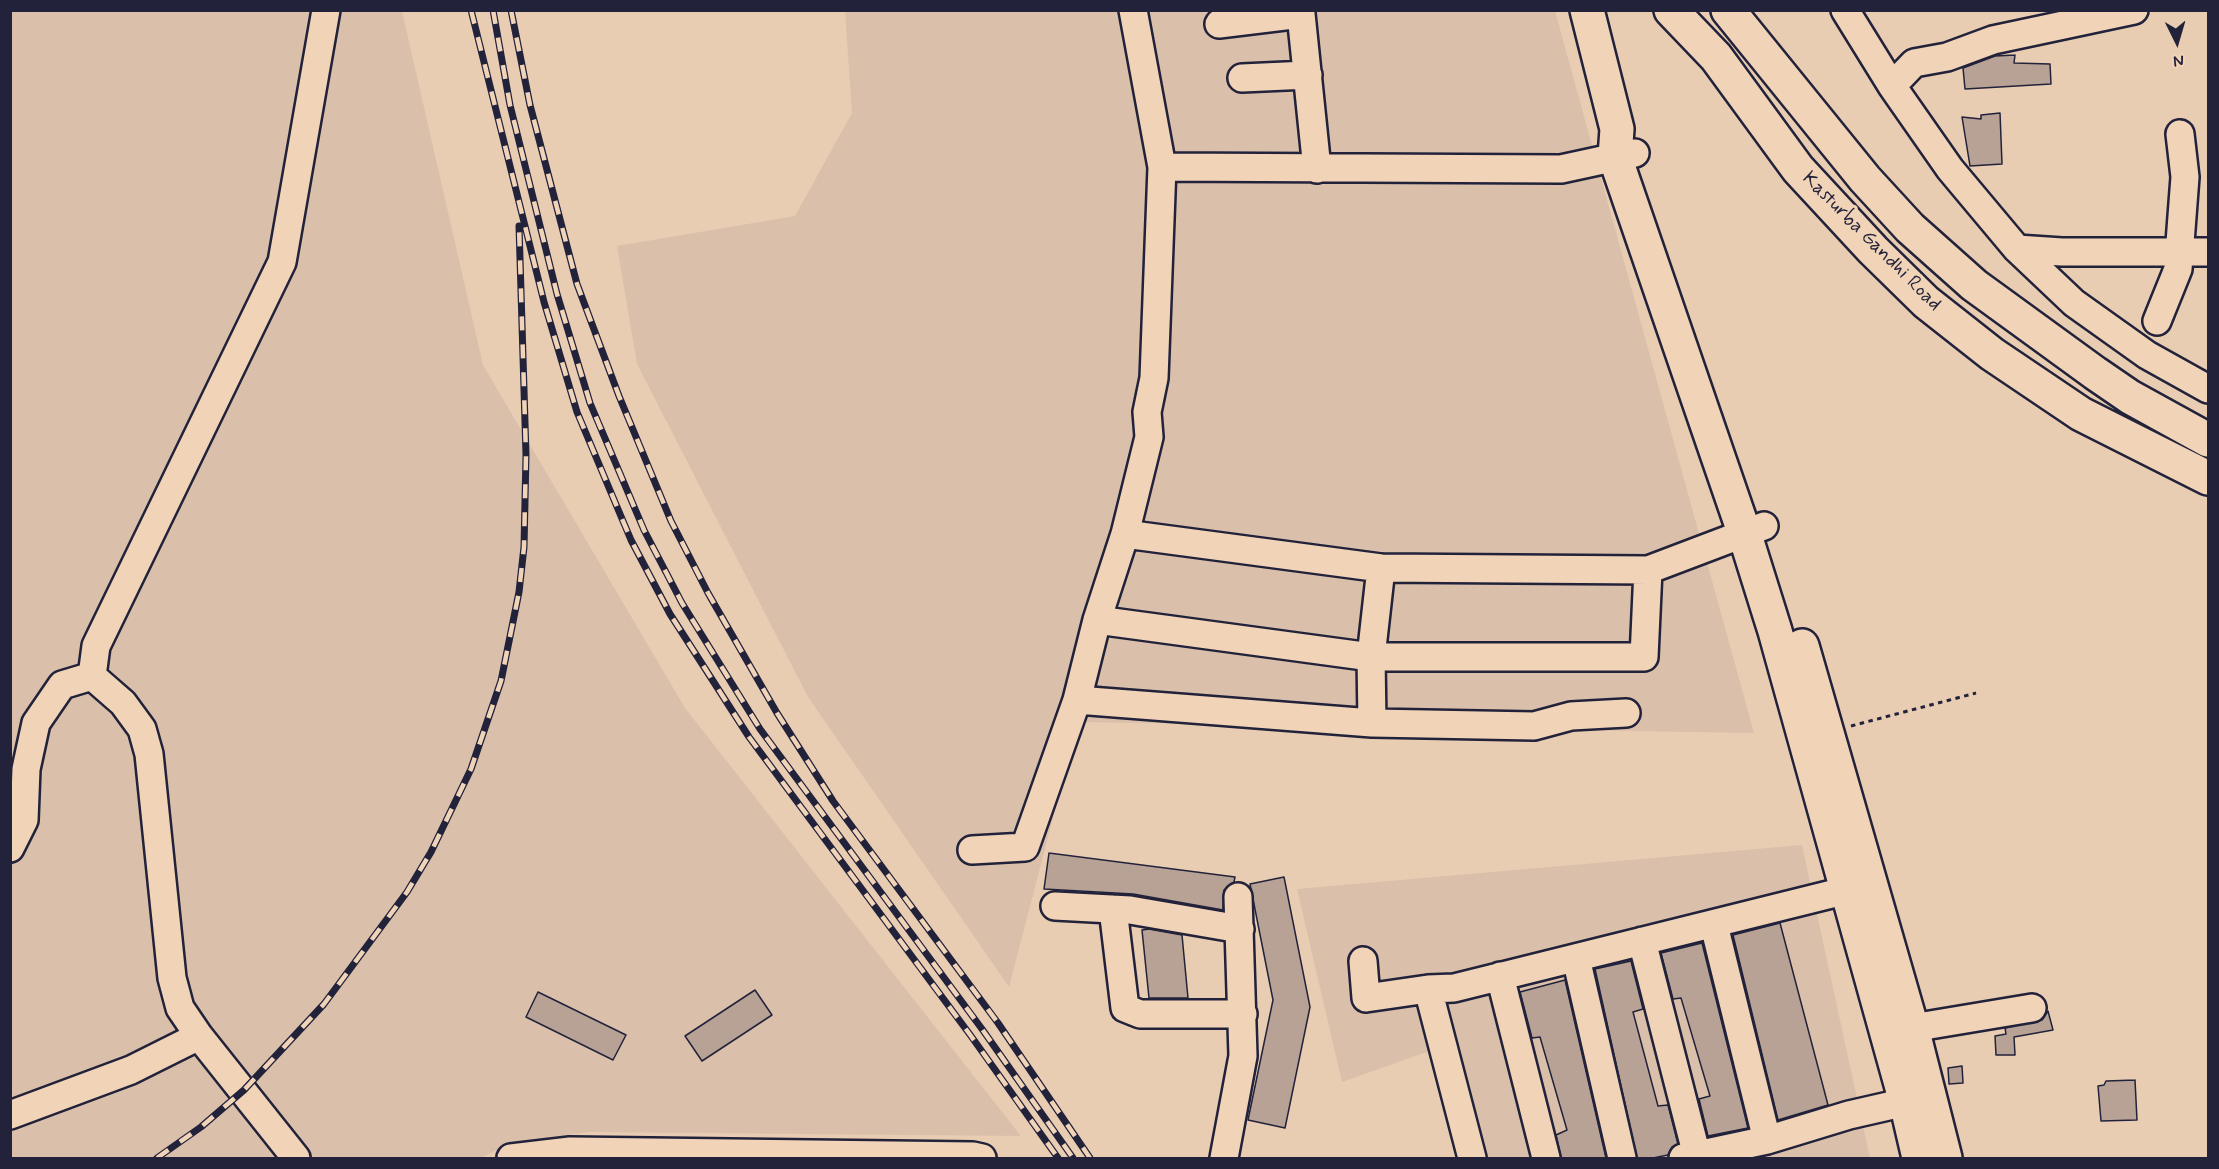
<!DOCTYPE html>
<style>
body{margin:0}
#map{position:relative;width:2219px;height:1169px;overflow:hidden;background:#e9cdb3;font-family:Mynerve,sans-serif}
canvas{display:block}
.frame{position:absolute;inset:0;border:12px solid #22223b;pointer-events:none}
.north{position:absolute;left:2147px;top:12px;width:60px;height:60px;-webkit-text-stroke:4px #f1d4b8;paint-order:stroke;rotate:175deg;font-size:16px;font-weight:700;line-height:24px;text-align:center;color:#22223b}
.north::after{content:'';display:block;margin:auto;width:21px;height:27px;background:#22223b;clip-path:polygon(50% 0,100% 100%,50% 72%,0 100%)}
</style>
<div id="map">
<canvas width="2219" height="1169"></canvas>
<div class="frame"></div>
<div class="north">N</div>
</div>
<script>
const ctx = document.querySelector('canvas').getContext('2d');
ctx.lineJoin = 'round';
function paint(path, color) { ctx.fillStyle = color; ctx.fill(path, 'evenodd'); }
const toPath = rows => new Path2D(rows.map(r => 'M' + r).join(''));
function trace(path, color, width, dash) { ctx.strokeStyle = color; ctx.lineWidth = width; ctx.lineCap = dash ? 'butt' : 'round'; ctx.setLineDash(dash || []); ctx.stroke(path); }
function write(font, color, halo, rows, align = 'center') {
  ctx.font = font + ' Mynerve,sans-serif'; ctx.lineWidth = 6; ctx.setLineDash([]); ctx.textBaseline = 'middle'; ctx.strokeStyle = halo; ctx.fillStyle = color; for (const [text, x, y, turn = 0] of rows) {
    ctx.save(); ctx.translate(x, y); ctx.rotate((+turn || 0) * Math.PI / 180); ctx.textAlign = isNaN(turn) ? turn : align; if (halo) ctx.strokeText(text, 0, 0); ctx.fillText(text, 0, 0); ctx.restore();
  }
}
paint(toPath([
 [10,11,402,11,483,365,685,708,1021,1136,589,1132,511,1143,481,1158,11,1158],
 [845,11,1555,11,1754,733,1078,722,1009,987,808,697,637,364,617,246,795,216,852,113],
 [1802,845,1870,1158,1481,1158,1452,1043,1342,1082,1297,889]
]), '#dac0aa');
const building = toPath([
 [2015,55,2014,63,2050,64,2051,84,1965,89,1963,68,1995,56,2015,55],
 [2000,113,2002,164,1970,166,1962,117,1981,119,1981,115,2000,113],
 [1049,853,1235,877,1234,882,1224,890,1223,910,1133,894,1044,889,1049,853],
 [1284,877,1310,1007,1285,1128,1248,1120,1273,1000,1250,884,1284,877],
 [1780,923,1828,1105,1778,1120,1733,935,1780,923],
 [1149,929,1182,935,1188,998,1149,998,1142,930,1149,929],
 [1702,943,1748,1128,1708,1136,1699,1099,1710,1096,1681,998,1673,999,1661,953,1702,943],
 [1631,961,1643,1009,1633,1012,1658,1106,1668,1105,1678,1144,1672,1147,1668,1155,1653,1158,1637,1158,1595,969,1631,961],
 [1565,980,1606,1158,1561,1158,1556,1135,1567,1130,1540,1037,1532,1038,1520,992,1565,980],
 [755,990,772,1015,702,1061,685,1036,755,990],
 [538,992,626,1035,613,1060,526,1017,538,992],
 [2048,1011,2053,1030,2014,1037,2015,1055,1996,1055,1995,1036,2006,1034,2005,1028,2042,1020,2048,1011],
 [1962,1066,1963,1083,1949,1084,1948,1068,1962,1066],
 [2135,1080,2137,1120,2101,1121,2098,1086,2104,1085,2106,1081,2135,1080]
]);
paint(building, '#b7a295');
trace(building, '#22223b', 1.5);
const minor = toPath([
 [1845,10,1892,86,1950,169,2017,249,2074,303,2147,355,2208,389],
 [1219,24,1301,14,1317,169],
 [1242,78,1308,75],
 [1892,86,1914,63,1947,57,1993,40,2134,10],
 [1162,167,1561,169,1635,153],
 [2017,249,2062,252,2208,252],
 [2157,321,2178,269,2185,177,2180,134],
 [1125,534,1381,568,1648,570,1764,526],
 [1097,620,1371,657,1644,657,1648,570],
 [1077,700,1372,723,1534,726,1571,716,1626,713],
 [1372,723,1371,657,1381,568],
 [10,848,24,820,26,769,36,723,62,685,92,676],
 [972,850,1025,847,1077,700,1097,620,1125,534,1149,437,1147,412,1154,378,1162,167,1133,10],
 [1055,906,1130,910,1240,929],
 [1113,909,1125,1008,1140,1014,1243,1014],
 [1714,925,1767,1140],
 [1642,941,1697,1156],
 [1576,958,1622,1158],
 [1363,961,1366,998,1428,989],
 [1500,976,1546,1158],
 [1912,1028,2032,1008],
 [10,1115,131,1070,199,1036],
 [296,1158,199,1036,180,1008,172,978,149,754,142,729,123,703,92,676,96,646,282,262,326,10],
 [511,1158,570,1151,973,1156,982,1158],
 [1224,1158,1243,1056,1238,897],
 [1472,1158,1428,989,1454,988,1848,890],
 [1683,1158,1767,1140,1849,1115,1906,1102]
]);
const major = toPath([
 [1587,10,1617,129,1615,157,1744,532,1775,631,1906,1102,1919,1158],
 [1671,10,1716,57,1798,169,1873,250,1926,302,1992,354,2081,414,2208,478],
 [1728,10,1865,179,1910,228,1974,285,2095,373,2130,397,2208,440],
 [1802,646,1912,1028,1945,1158]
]);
trace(minor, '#22223b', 32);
trace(major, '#22223b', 38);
trace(toPath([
 [1851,726,1976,693]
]), '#22223b', 3, [4.5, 4.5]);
trace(minor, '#f1d4b8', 27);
trace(major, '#f1d4b8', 33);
const rail = toPath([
 [471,10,544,302,577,412,631,540,670,614,749,737,971,1036,1058,1158],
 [493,10,510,105,557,294,590,403,644,530,682,603,760,729,982,1029,1073,1158],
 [511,10,530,105,577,284,619,396,671,521,708,593,777,713,833,801,998,1023,1090,1158],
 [157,1158,201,1127,244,1090,324,1004,407,892,431,852,471,769,501,681,519,592,524,547,526,455,519,226]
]);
trace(rail, '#22223b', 7);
trace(rail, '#f1d4b8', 4.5, [14]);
write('20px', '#22223b', '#f1d4b8', [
 ["Kasturba Gandhi Road",1871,242,45]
]);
</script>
